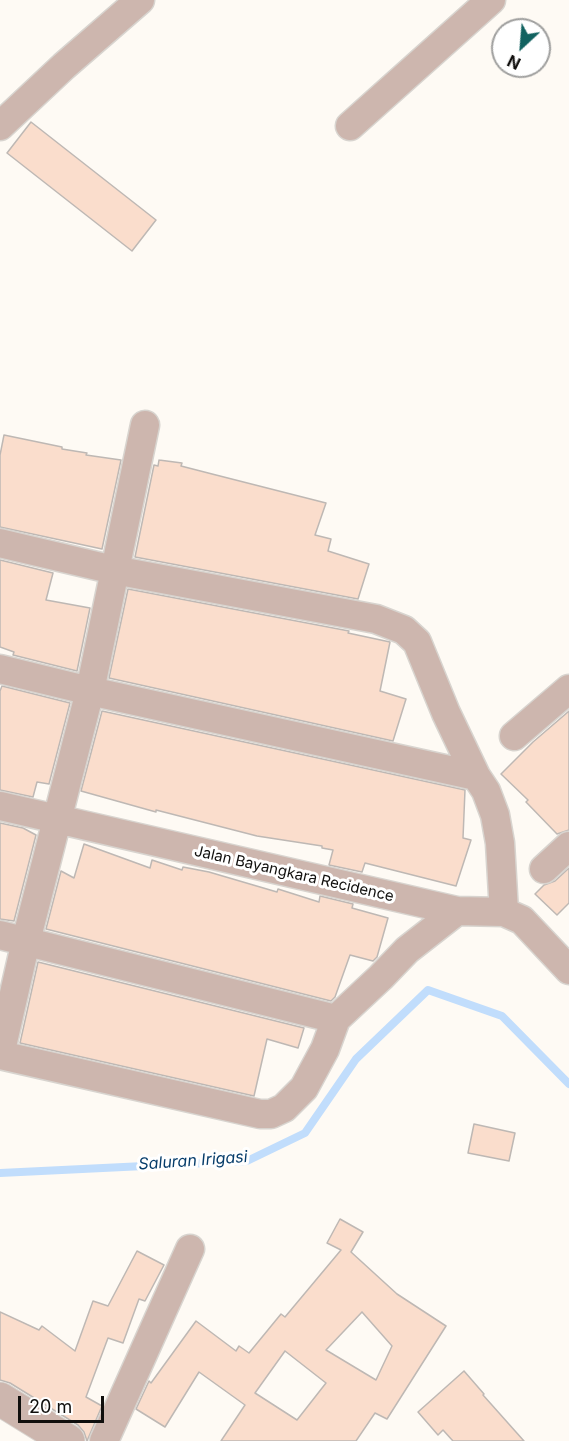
<!DOCTYPE html>
<style>
body{margin:0}
#map{position:relative;width:569px;height:1441px;overflow:hidden;background:#fefaf4;font-family:Inter,sans-serif}
canvas{display:block}
.north{position:absolute;left:491px;top:18px;width:60px;height:60px;box-sizing:border-box;background:#fff;border:2px solid #9f9f9e;border-radius:50%;rotate:206deg;font-size:16px;font-weight:700;line-height:24px;text-align:center;color:#100f0d}
.north::after{content:'';display:block;margin:auto;width:21px;height:27px;background:#116260;clip-path:polygon(50% 0,100% 100%,50% 72%,0 100%)}
.scale{position:absolute;left:18px;top:1396px;width:86px;height:27px;box-sizing:border-box;border:3px solid #100f0d;border-top:0;padding-left:8px;font-size:18px;line-height:21px;white-space:nowrap;color:#100f0d;-webkit-text-stroke:4px #fff;paint-order:stroke}
</style>
<div id="map">
<canvas width="569" height="1441"></canvas>
<div class="north">N</div>
<div class="scale">20 m</div>
</div>
<script>
const ctx = document.querySelector('canvas').getContext('2d');
ctx.lineJoin = 'round';
const toPath = rows => new Path2D(rows.map(r => 'M' + r).join(''));
function trace(path, color, width, dash) { ctx.strokeStyle = color; ctx.lineWidth = width; ctx.lineCap = dash ? 'butt' : 'round'; ctx.setLineDash(dash || []); ctx.stroke(path); }
function paint(path, color) { ctx.fillStyle = color; ctx.fill(path, 'evenodd'); }
function write(font, color, halo, rows, align = 'center') {
  ctx.font = font + ' Inter,sans-serif'; ctx.lineWidth = 6; ctx.setLineDash([]); ctx.textBaseline = 'middle'; ctx.strokeStyle = halo; ctx.fillStyle = color; for (const [text, x, y, turn = 0] of rows) {
    ctx.save(); ctx.translate(x, y); ctx.rotate((+turn || 0) * Math.PI / 180); ctx.textAlign = isNaN(turn) ? turn : align; if (halo) ctx.strokeText(text, 0, 0); ctx.fillText(text, 0, 0); ctx.restore();
  }
}
trace(toPath([
 [0,1173,247,1161,305,1133,356,1059,428,990,502,1016,569,1084]
]), '#c1ddfc', 8);
const building = toPath([
 [31,122,156,220,132,251,7,153,31,122],
 [4,435,62,447,62,449,87,453,86,455,121,460,102,549,0,527,0,455,4,435],
 [159,460,182,463,181,466,216,475,326,503,315,535,331,539,328,551,369,564,358,599,135,557,154,465,158,466,159,460],
 [0,560,53,573,46,600,90,608,77,671,13,655,14,652,0,647,0,560],
 [128,589,349,631,348,633,390,642,380,691,406,699,393,741,109,678,128,589],
 [2,686,70,703,49,784,37,782,33,797,0,790,0,691,2,686],
 [102,711,465,790,463,838,471,840,456,886,365,863,362,872,329,865,333,850,322,848,322,846,257,836,156,810,156,812,81,791,102,711],
 [569,711,569,830,557,834,526,802,528,800,501,774,533,742,569,711],
 [0,823,23,828,36,835,14,921,0,919,0,823],
 [84,844,150,868,152,860,182,870,183,867,209,872,277,892,278,889,319,902,320,896,353,904,352,908,388,918,377,957,373,961,350,955,335,997,331,1001,46,929,61,871,74,878,84,844],
 [569,868,569,903,557,915,535,894,544,885,555,881,569,868],
 [38,962,304,1028,298,1048,267,1039,254,1096,20,1043,38,962],
 [474,1124,515,1133,509,1161,468,1153,474,1124],
 [340,1219,363,1232,351,1252,397,1294,446,1326,387,1419,375,1413,356,1441,221,1441,245,1405,199,1372,165,1427,136,1409,149,1381,151,1383,196,1321,236,1351,239,1346,249,1353,281,1314,285,1317,341,1250,327,1243,340,1219],
 [362,1312,392,1346,376,1380,326,1350,362,1312],
 [285,1351,326,1383,297,1420,255,1393,285,1351],
 [137,1251,164,1265,145,1301,139,1299,123,1343,108,1338,86,1397,102,1406,87,1441,84,1432,78,1425,10,1383,0,1380,0,1312,39,1330,42,1326,75,1351,93,1301,108,1306,137,1251],
 [464,1371,484,1394,483,1395,524,1441,453,1441,443,1430,438,1435,418,1412,464,1371]
]);
paint(building, '#faddcc');
trace(building, '#beb8b4', 1.5);
const minor = toPath([
 [0,126,64,66,140,0],
 [350,126,491,0],
 [145,425,90,691,476,776],
 [0,543,114,570,376,619,404,630,417,642,446,713,476,776,486,791,495,815,500,843,504,912],
 [0,669,90,691,26,941,0,1055],
 [514,736,569,689],
 [0,806,457,911,504,912,522,920,569,970],
 [544,869,569,846],
 [0,935,336,1019,381,977,407,950,457,911],
 [0,1055,260,1114,271,1114,284,1108,304,1088,325,1049,336,1019],
 [104,1441,190,1249]
]);
const tertiary = toPath([
 [0,1399,68,1441]
]);
trace(minor, '#d8d4cf', 31);
trace(tertiary, '#d8d4cf', 35);
trace(minor, '#cdb6ae', 28);
trace(tertiary, '#cdb6ae', 33);
write('15px', '#100f0d', '#fff', [
 ["Jalan Bayangkara Recidence",294,874,13]
]);
write('italic 16px', '#063c6a', '#fff', [
 ["Saluran Irigasi",193,1161,-4]
]);
</script>
